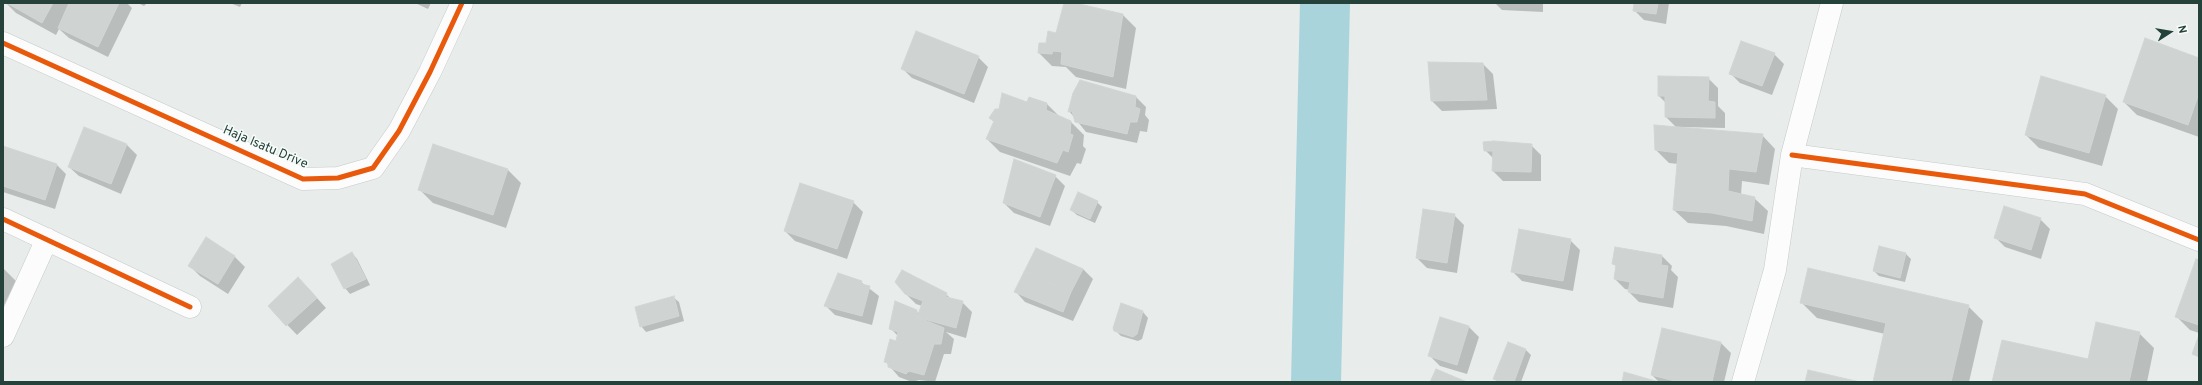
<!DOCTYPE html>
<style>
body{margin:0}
#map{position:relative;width:2202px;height:385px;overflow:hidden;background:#e8edeb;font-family:Overpass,sans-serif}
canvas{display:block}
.frame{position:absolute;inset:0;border:4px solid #24423a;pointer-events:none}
.north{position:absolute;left:2150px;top:12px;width:40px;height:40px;-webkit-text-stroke:3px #f7fbf9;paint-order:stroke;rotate:78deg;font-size:11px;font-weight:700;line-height:16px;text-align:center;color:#24423a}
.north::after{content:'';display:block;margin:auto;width:14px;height:18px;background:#24423a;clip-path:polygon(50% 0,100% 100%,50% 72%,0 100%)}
</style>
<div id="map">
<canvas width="2202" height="385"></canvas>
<div class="frame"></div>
<div class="north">N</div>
</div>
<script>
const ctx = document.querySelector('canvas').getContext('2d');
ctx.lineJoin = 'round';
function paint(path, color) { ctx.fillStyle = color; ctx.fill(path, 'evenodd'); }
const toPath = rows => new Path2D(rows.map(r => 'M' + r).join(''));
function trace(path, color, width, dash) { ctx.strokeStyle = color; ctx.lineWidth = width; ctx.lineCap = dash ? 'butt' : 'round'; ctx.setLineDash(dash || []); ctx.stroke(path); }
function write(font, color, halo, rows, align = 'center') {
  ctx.font = font + ' Overpass,sans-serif'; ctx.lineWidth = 3; ctx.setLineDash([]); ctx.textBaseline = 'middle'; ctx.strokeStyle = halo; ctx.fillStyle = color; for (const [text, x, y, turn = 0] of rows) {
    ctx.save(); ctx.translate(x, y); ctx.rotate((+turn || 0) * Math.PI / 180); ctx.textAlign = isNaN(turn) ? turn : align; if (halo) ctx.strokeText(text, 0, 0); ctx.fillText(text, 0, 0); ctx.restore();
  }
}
paint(toPath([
 [6,3,127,3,132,8,108,57,69,38,59,29,56,35,16,13],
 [138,3,147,3,144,6],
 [230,3,242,3,240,7],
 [415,3,431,3,428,9],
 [1065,3,1122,14,1136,28,1126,89,1076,77,1066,67,1052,66,1039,53,1057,34],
 [1495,3,1543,3,1543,12,1502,10],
 [1578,3,1601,3,1601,4],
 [1635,3,1669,3,1666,24,1644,20,1634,10],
 [1774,54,1784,64,1772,95,1740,83,1730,73],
 [978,57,988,67,974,103,912,78,902,68],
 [2199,59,2199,137,2137,115,2124,102],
 [1483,64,1493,74,1497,109,1442,111,1432,101],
 [1659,77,1708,78,1718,88,1718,106,1725,113,1725,128,1683,127,1683,129,1762,135,1775,149,1769,185,1742,181,1741,195,1754,198,1768,211,1764,234,1726,226,1688,223,1674,210,1678,164,1669,163,1656,150,1677,128,1666,117,1666,103,1659,96],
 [2105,96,2118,109,2102,166,2039,148,2026,135],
 [1136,97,1146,107,1145,115,1149,120,1147,132,1140,131,1137,143,1086,132,1069,111],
 [1027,103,1047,104,1060,117,1071,122,1084,135,1083,146,1086,149,1081,164,1077,163,1070,176,1000,152,987,139,994,122,990,118],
 [127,145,137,155,121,194,79,176,69,167],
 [1531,145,1541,155,1541,181,1503,181,1493,171,1494,159,1485,150],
 [3,147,56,164,66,174,55,209,3,192],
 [508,170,521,183,506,228,433,203,420,190],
 [1055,176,1065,186,1050,226,1014,213,1004,203],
 [853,202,863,212,847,259,795,241,785,231],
 [1097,202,1102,207,1095,223,1077,215,1071,210],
 [1454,215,1464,225,1457,273,1427,268,1417,258],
 [2040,219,2050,229,2041,259,2005,247,1995,237],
 [206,239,235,257,245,267,228,294,200,276,190,266],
 [1570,240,1580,250,1573,291,1522,281,1512,271],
 [1036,249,1083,269,1093,279,1073,321,1025,302,1016,292],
 [352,253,357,259,370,285,350,294,345,288],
 [1905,253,1911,259,1905,282,1879,276,1874,271],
 [1662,256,1672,266,1671,270,1678,277,1673,308,1639,302,1629,292,1630,290,1625,289,1615,279,1617,267,1614,264],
 [2199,261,2199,333,2190,330,2176,316],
 [3,268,16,281,3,307],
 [861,282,879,296,872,325,835,315,825,305],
 [308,288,326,308,297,335,269,306],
 [906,294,946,294,951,299,962,302,972,312,966,338,946,332,954,339,951,354,944,354,935,382,919,380,912,382,899,377,885,361,897,342,898,336,890,328,916,311,919,314,922,306,916,304],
 [673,297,679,302,684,321,646,332,641,326],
 [1802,303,1968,306,1983,321,1969,382,1874,382,1885,334,1817,318],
 [1143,312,1148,318,1142,339,1138,341,1121,336,1115,330],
 [1441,318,1469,327,1479,337,1467,374,1440,366,1430,356],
 [1663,329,1721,343,1731,353,1724,382,1659,382,1652,375],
 [2139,333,2154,348,2147,382,1993,382,2088,360],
 [1509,343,1526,350,1531,355,1521,382,1498,382,1495,379]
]), '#0003');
trace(toPath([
 [1316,382,1325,3]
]), '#a9d4db', 50);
const building = toPath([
 [7,3,53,3,42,23,7,3],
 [69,3,119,3,98,47,58,28,69,3],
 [1064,3,1075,3,1123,14,1113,77,1061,64,1062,52,1053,51,1052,54,1038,53,1039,43,1046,43,1048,31,1056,33,1064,3],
 [1634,3,1658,3,1656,14,1633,11,1634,3],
 [916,31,979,56,964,94,901,69,916,31],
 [2145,38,2199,58,2199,93,2188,125,2123,102,2145,38],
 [1741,41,1775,53,1762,86,1729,74,1741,41],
 [1428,62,1483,63,1487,100,1431,101,1428,62],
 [1658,76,1709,77,1708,101,1715,102,1715,118,1665,117,1665,96,1658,96,1658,76],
 [2041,76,2106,95,2089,153,2025,135,2041,76],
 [1080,80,1136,96,1135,107,1140,109,1137,122,1130,122,1127,134,1075,122,1072,111,1068,112,1073,93,1080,80],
 [1002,93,1027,102,1029,97,1047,103,1046,110,1071,121,1070,134,1073,135,1068,152,1063,150,1057,163,986,139,994,121,989,118,995,109,999,109,1002,93],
 [1654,125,1763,134,1756,172,1729,169,1728,191,1755,197,1752,221,1712,213,1673,210,1678,153,1655,150,1654,125],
 [84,127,127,144,111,184,68,167,84,127],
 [1494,141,1532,144,1531,172,1492,171,1493,151,1484,151,1483,142,1494,141],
 [433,144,508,169,493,215,418,190,433,144],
 [3,146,57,164,45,200,3,186,3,146],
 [1014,159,1056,175,1040,217,1003,203,1014,159],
 [800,183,854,201,837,249,784,231,800,183],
 [1078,192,1098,201,1090,219,1070,210,1078,192],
 [2004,206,2041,218,2031,250,1994,238,2004,206],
 [1423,209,1455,214,1447,263,1416,258,1423,209],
 [1519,229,1571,239,1563,281,1511,272,1519,229],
 [206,237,235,256,218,284,188,266,206,237],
 [1879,246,1906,253,1900,278,1873,271,1879,246],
 [1615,247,1662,255,1661,265,1668,266,1663,298,1628,292,1630,282,1614,279,1616,265,1612,264,1615,247],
 [1036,248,1083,269,1071,292,1024,272,1036,248],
 [352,252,366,279,344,289,331,264,352,252],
 [2196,259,2199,260,2199,325,2175,317,2196,259],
 [1808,268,1969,305,1951,382,1873,382,1886,323,1800,303,1808,268],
 [902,270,947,293,946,297,963,301,956,328,917,317,923,301,905,294,895,282,902,270],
 [1024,272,1071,292,1063,312,1014,292,1024,272],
 [838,273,862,281,861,284,870,286,862,316,824,306,838,273],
 [298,277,317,298,286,326,268,306,298,277],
 [674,296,679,316,640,327,635,307,674,296],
 [895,301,917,310,917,317,944,328,941,344,934,344,924,375,909,371,906,374,888,367,888,363,884,362,890,339,896,341,898,332,889,329,895,301],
 [1121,303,1143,311,1137,334,1133,337,1114,331,1113,328,1121,303],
 [1440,317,1469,326,1457,365,1428,356,1440,317],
 [2096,322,2140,332,2129,382,1992,382,2002,340,2088,359,2096,322],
 [1662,328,1721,342,1712,382,1679,382,1651,375,1662,328],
 [2199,335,2199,357,2192,354,2199,335],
 [1508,342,1526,349,1514,382,1501,382,1493,379,1508,342],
 [1436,369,1467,382,1430,382,1436,369],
 [1808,370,1860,382,1805,382,1808,370],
 [1624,372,1659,382,1622,382,1624,372]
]);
paint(building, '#cfd4d2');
trace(building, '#d1d6d4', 1);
const street = toPath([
 [3,43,303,179,338,178,373,168,399,131,430,72,462,3],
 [1792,155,2085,194,2199,240],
 [3,219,190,307],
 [3,336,47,239],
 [1743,382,1775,270,1792,155,1832,3]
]);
trace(street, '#c5cac8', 23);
trace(street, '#fcfcfc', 22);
trace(toPath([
 [3,43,303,179,338,178,373,168,399,131,430,72,462,3],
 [1792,155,2085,194,2199,240],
 [3,219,190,307]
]), '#e8590c', 5);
write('13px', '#24423a', '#f7fbf9', [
 ["Haja Isatu Drive",265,148,23]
]);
</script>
